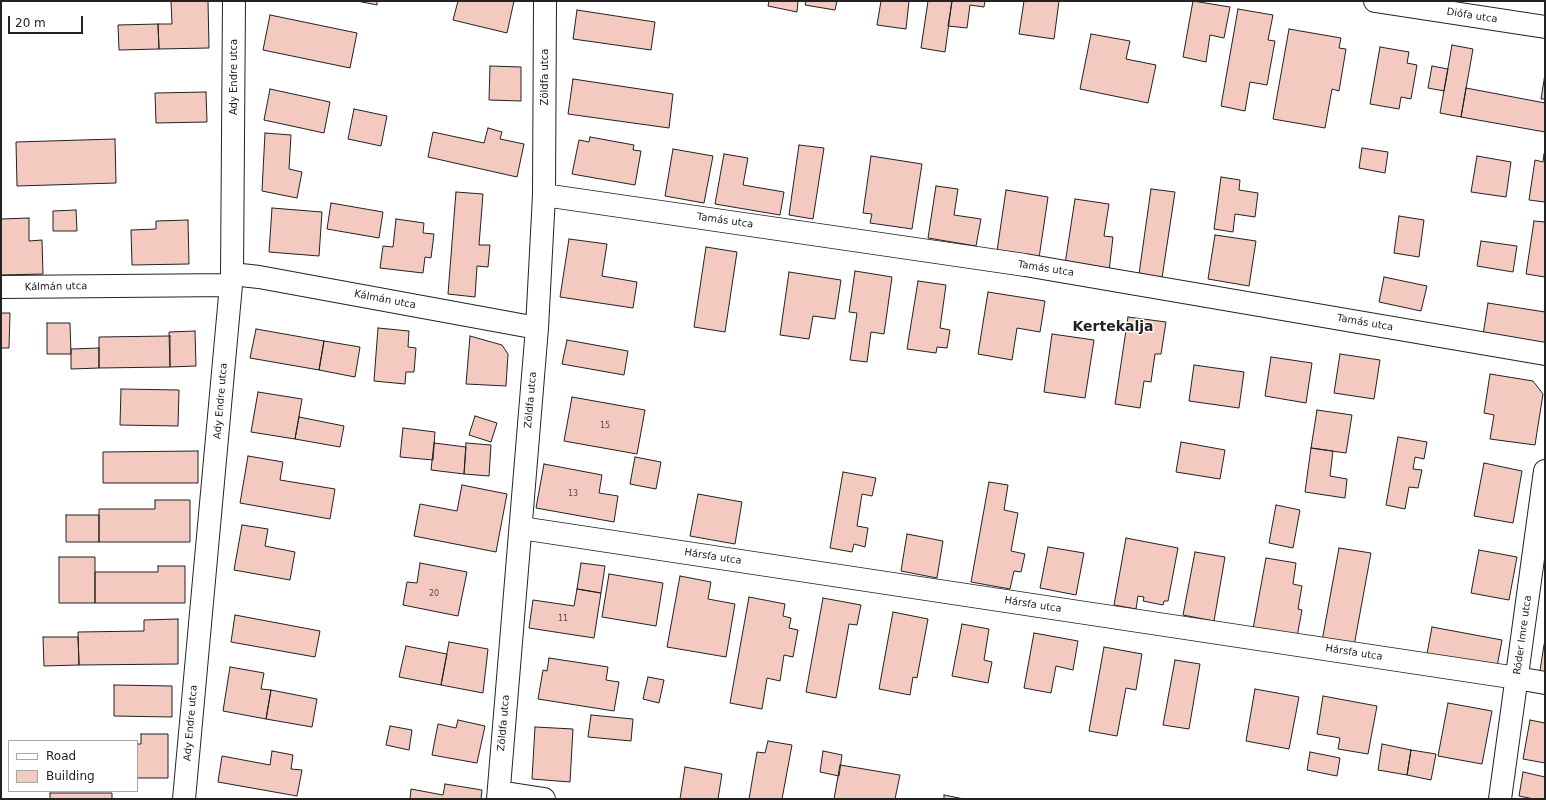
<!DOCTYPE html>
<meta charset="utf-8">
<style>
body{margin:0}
#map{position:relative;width:1546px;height:800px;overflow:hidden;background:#fff;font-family:"DejaVu Sans",sans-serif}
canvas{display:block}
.frame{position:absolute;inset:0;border:2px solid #222;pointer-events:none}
.legend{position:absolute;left:8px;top:740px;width:130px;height:52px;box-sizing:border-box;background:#fff;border:1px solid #a7a7a7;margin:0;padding:5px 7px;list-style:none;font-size:12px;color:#222}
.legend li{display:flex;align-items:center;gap:8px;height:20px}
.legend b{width:20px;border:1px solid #a7a7a7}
.scale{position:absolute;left:8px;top:16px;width:75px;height:18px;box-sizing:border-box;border:2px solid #222;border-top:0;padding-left:5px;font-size:12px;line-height:14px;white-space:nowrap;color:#222;-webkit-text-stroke:3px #fff;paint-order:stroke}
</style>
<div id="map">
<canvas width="1546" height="800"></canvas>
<div class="frame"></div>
<ul class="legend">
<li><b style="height:5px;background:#fff"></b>Road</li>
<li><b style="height:11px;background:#f3c9c0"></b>Building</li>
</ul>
<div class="scale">20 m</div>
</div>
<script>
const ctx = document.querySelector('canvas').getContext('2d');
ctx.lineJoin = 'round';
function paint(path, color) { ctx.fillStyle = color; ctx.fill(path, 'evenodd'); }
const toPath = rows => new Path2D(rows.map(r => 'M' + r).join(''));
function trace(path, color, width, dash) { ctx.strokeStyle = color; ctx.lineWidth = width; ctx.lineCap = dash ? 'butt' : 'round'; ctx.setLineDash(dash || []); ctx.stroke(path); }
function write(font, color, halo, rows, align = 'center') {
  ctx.font = font + ' "DejaVu Sans",sans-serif'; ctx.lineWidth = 3; ctx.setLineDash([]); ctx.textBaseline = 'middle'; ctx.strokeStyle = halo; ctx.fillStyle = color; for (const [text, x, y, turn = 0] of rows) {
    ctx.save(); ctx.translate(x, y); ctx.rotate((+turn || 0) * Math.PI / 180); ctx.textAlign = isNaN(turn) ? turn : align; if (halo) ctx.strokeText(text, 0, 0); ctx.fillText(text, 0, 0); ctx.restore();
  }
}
const building = toPath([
 [171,1,208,1,209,48,159,49,158,24,172,24,171,1],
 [357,1,377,1,377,5,357,1],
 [458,1,514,1,507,33,453,20,458,1],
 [769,1,798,1,797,12,768,6,769,1],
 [806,1,837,1,835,10,805,5,806,1],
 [881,1,909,1,906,29,877,25,881,1],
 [928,1,952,1,945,52,921,48,928,1],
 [952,1,985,1,984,7,970,5,967,28,948,26,952,1],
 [1024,1,1059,1,1054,39,1019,34,1024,1],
 [1193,1,1230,7,1224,38,1210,35,1206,62,1183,57,1193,1],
 [1238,9,1273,15,1268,40,1275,41,1267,85,1250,82,1245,111,1221,106,1238,9],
 [577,10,655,22,651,50,573,39,577,10],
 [270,15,357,33,350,68,263,50,270,15],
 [158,24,159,49,119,50,118,25,158,24],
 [1289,29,1341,38,1339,48,1346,49,1339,91,1332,89,1325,128,1273,119,1289,29],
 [1091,34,1130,41,1126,59,1156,65,1148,103,1080,89,1091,34],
 [1452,45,1473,49,1461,117,1440,113,1452,45],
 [1380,47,1409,52,1407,63,1417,65,1411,99,1401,97,1399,109,1370,104,1380,47],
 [490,66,521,67,521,101,489,100,490,66],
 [1432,66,1448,69,1444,91,1428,88,1432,66],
 [1545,74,1545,99,1541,99,1545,74],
 [573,79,673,94,669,128,568,114,573,79],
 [1466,88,1545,103,1545,132,1461,117,1466,88],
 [270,89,330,102,324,133,264,120,270,89],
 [206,92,207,122,156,123,155,93,206,92],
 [354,109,387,116,381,146,348,139,354,109],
 [488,128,502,132,500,139,524,144,517,177,428,157,433,132,484,143,488,128],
 [265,133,291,135,289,169,302,172,297,198,262,191,265,133],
 [590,137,634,145,633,150,641,151,635,185,572,174,579,140,589,142,590,137],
 [115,139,116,183,17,186,16,142,115,139],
 [799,145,824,148,813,219,789,215,799,145],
 [1362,148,1388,152,1385,173,1359,168,1362,148],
 [673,149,713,156,704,203,665,196,673,149],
 [724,154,748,158,743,185,784,192,780,215,715,204,724,154],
 [1544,154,1545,154,1545,202,1529,200,1535,160,1543,162,1544,154],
 [871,156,922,164,912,229,870,223,872,214,863,213,871,156],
 [1477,156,1511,162,1506,197,1471,192,1477,156],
 [1221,177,1240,180,1239,190,1258,193,1255,217,1235,214,1233,232,1214,229,1221,177],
 [936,186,958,189,954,215,981,219,976,246,928,238,936,186],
 [1151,189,1175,192,1162,278,1139,274,1151,189],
 [1006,190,1048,197,1039,258,997,251,1006,190],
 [456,192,483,194,479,245,490,245,488,267,477,266,475,297,448,294,456,192],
 [1075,199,1109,204,1104,236,1113,237,1109,271,1065,264,1075,199],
 [331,203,383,212,379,238,327,229,331,203],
 [272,208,322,212,319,256,269,252,272,208],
 [76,210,77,231,53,231,53,211,76,210],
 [1399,216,1424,220,1419,257,1394,253,1399,216],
 [29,218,29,241,42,240,43,274,1,275,1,219,29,218],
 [396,219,424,223,423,233,434,234,431,258,425,257,423,273,380,268,383,246,393,247,396,219],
 [188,220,189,264,132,265,131,230,156,229,156,221,188,220],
 [1534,221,1545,222,1545,277,1526,274,1534,221],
 [1215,235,1256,241,1249,286,1208,279,1215,235],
 [569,239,607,244,602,276,637,282,633,308,560,297,569,239],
 [1481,241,1517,246,1513,272,1477,266,1481,241],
 [706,247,737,252,725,332,694,327,706,247],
 [855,271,892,277,884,334,871,332,867,362,850,360,857,313,849,312,855,271],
 [789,272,841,280,835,319,813,316,809,339,780,335,789,272],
 [1384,277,1427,286,1421,311,1379,302,1384,277],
 [918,281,946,285,940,328,950,330,947,348,937,347,936,353,907,349,918,281],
 [988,292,1045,301,1040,332,1017,328,1012,360,978,354,988,292],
 [1488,303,1545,312,1545,345,1483,335,1488,303],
 [1,313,10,313,9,348,1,348,1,313],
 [1128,317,1166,322,1161,354,1155,354,1151,382,1144,381,1140,408,1115,404,1128,317],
 [47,323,70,323,71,354,47,354,47,323],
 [378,328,409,331,408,347,416,348,414,372,406,372,405,384,374,381,378,328],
 [256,329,324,341,319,370,250,358,256,329],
 [195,331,196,366,170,367,169,332,195,331],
 [1052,334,1094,340,1085,398,1044,392,1052,334],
 [170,336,170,367,99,368,99,337,170,336],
 [470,336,502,345,508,354,506,386,466,384,470,336],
 [567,340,628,351,624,375,562,364,567,340],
 [324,341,360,347,355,377,319,370,324,341],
 [99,348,99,368,71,369,71,349,99,348],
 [1340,354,1380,360,1374,399,1334,393,1340,354],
 [1271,357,1312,363,1306,403,1265,396,1271,357],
 [1194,365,1244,372,1239,408,1189,401,1194,365],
 [1490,374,1533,381,1543,394,1535,445,1490,439,1494,415,1484,413,1490,374],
 [121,389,179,390,178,426,120,425,121,389],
 [258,392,302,399,295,439,251,432,258,392],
 [572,397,645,410,637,454,564,441,572,397],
 [1317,410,1352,415,1346,453,1311,448,1317,410],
 [475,416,497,423,491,442,469,435,475,416],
 [299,417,344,426,340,447,295,439,299,417],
 [403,428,435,432,433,460,400,457,403,428],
 [1398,437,1427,442,1424,459,1415,457,1413,469,1422,470,1418,488,1409,487,1405,509,1386,505,1398,437],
 [1181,442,1225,450,1220,479,1176,472,1181,442],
 [434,443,466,447,464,474,431,470,434,443],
 [466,443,491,445,489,476,464,474,466,443],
 [1311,448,1333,451,1330,476,1347,479,1345,498,1305,492,1311,448],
 [198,451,198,483,103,483,103,452,198,451],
 [248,456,283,462,280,480,335,489,330,519,240,503,248,456],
 [635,457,661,462,656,489,630,484,635,457],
 [1484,463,1522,471,1513,523,1474,516,1484,463],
 [544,464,602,475,599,493,618,496,614,522,536,508,544,464],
 [843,472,876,478,872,496,862,494,857,526,868,528,865,547,854,544,852,552,830,548,843,472],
 [989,482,1008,485,1004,510,1018,513,1011,551,1025,554,1021,572,1014,571,1010,589,971,582,989,482],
 [462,485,507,494,496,552,414,536,420,504,457,511,462,485],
 [698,494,742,502,735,544,690,536,698,494],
 [155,500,190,500,190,542,99,542,99,509,155,509,155,500],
 [1276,505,1300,510,1293,548,1269,543,1276,505],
 [66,515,99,515,99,542,66,542,66,515],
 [242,525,268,529,265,546,295,552,290,580,234,570,242,525],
 [907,534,943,541,937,578,901,571,907,534],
 [1126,538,1178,548,1168,601,1164,601,1163,605,1143,601,1144,597,1138,596,1136,609,1114,605,1126,538],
 [1048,547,1084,553,1076,595,1040,588,1048,547],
 [1339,548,1371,553,1354,646,1322,641,1339,548],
 [1479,550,1517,557,1509,600,1471,593,1479,550],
 [1195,552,1225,557,1214,621,1183,615,1195,552],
 [59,557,95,557,95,603,59,603,59,557],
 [1266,558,1296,563,1293,584,1302,586,1298,609,1302,610,1297,637,1253,629,1266,558],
 [420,563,467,572,458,616,403,605,407,582,417,583,420,563],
 [581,563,605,566,601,593,577,589,581,563],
 [158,566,185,566,185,603,95,603,95,572,158,572,158,566],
 [609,574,663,583,656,626,602,617,609,574],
 [680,576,711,582,708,599,735,604,726,657,667,647,680,576],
 [577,589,601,593,594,638,529,628,533,600,574,606,577,589],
 [749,597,785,604,783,616,791,618,789,628,798,630,793,657,784,655,780,681,767,678,762,709,730,703,749,597],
 [823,598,861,605,857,625,849,624,836,698,806,692,823,598],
 [893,612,928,619,917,678,913,677,910,695,879,689,893,612],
 [235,615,320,631,315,657,231,642,235,615],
 [178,619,178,664,79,665,78,632,144,631,144,620,178,619],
 [962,624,989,629,984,660,992,662,988,683,952,676,962,624],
 [1432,627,1502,640,1496,672,1426,659,1432,627],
 [1034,633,1078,641,1073,670,1056,666,1051,693,1024,688,1034,633],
 [43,637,78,637,79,665,44,666,43,637],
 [449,642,488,649,483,693,441,685,449,642],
 [1544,645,1545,646,1545,678,1539,677,1544,645],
 [406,646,447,654,441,685,399,677,406,646],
 [1104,647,1142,654,1136,690,1126,688,1117,736,1089,731,1104,647],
 [549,658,608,667,606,680,619,682,614,711,538,699,543,670,547,671,549,658],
 [1175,660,1200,664,1189,729,1163,725,1175,660],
 [230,667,264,673,261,689,271,690,266,719,223,711,230,667],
 [648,677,664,680,659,703,643,699,648,677],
 [114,685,172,686,172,717,114,716,114,685],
 [1255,689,1299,697,1289,749,1246,741,1255,689],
 [271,690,317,699,312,727,266,719,271,690],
 [1323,696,1377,706,1368,754,1338,749,1340,738,1317,734,1323,696],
 [1448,703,1492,711,1482,764,1438,756,1448,703],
 [591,715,633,719,631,741,588,737,591,715],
 [458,720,485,726,477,763,432,755,438,724,456,728,458,720],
 [1530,720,1545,723,1545,763,1523,759,1530,720],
 [390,726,412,730,409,750,386,745,390,726],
 [535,727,573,729,570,782,532,779,535,727],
 [141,734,168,734,168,778,137,778,137,744,141,744,141,734],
 [768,741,792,745,782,799,749,799,757,752,765,753,768,741],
 [1382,744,1411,750,1407,775,1378,770,1382,744],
 [1411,750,1436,754,1431,780,1407,775,1411,750],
 [272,751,293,755,291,769,302,770,297,796,218,782,222,756,270,765,272,751],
 [823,751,842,755,839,776,820,772,823,751],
 [1310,752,1340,758,1337,776,1307,770,1310,752],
 [840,765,900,775,895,799,834,799,840,765],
 [685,767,722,774,718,799,680,799,685,767],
 [1523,772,1545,777,1545,799,1534,799,1519,796,1523,772],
 [445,784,482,790,481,799,410,799,411,789,443,795,445,784],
 [50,793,112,793,112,799,50,799,50,793],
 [944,795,964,799,944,799,944,795]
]);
paint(building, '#f3c9c0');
trace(building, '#222', 1);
const minor = toPath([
 [1375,1,1545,27],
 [544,195,1025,265,1545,354],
 [232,274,259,277,537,328],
 [1,287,231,285],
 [521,528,1517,678,1545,683],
 [499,792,544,799],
 [184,799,232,274,234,1],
 [498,799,537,328,544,195,545,1],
 [1500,799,1545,471]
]);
trace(minor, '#222', 24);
trace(minor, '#fff', 22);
write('8px', '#564c4a', null, [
 ["15",605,426],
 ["13",573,494],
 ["20",434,594],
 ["11",563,619]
]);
write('10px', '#222', '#fff', [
 ["Diófa utca",1472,16,9],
 ["Ady Endre utca",234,77,-90],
 ["Zöldfa utca",545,77,-90],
 ["Tamás utca",725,221,8],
 ["Tamás utca",1046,269,9],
 ["Kálmán utca",56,287,-1],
 ["Kálmán utca",385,300,11],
 ["Tamás utca",1365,323,10],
 ["Zöldfa utca",531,400,-85],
 ["Ady Endre utca",221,401,-85],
 ["Hársfa utca",713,557,9],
 ["Hársfa utca",1033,605,9],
 ["Róder Imre utca",1523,635,-82],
 ["Hársfa utca",1354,653,9],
 ["Ady Endre utca",191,723,-85],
 ["Zöldfa utca",504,723,-85]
]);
write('bold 14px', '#222', '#fff', [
 ["Kertekalja",1113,327]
]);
</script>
